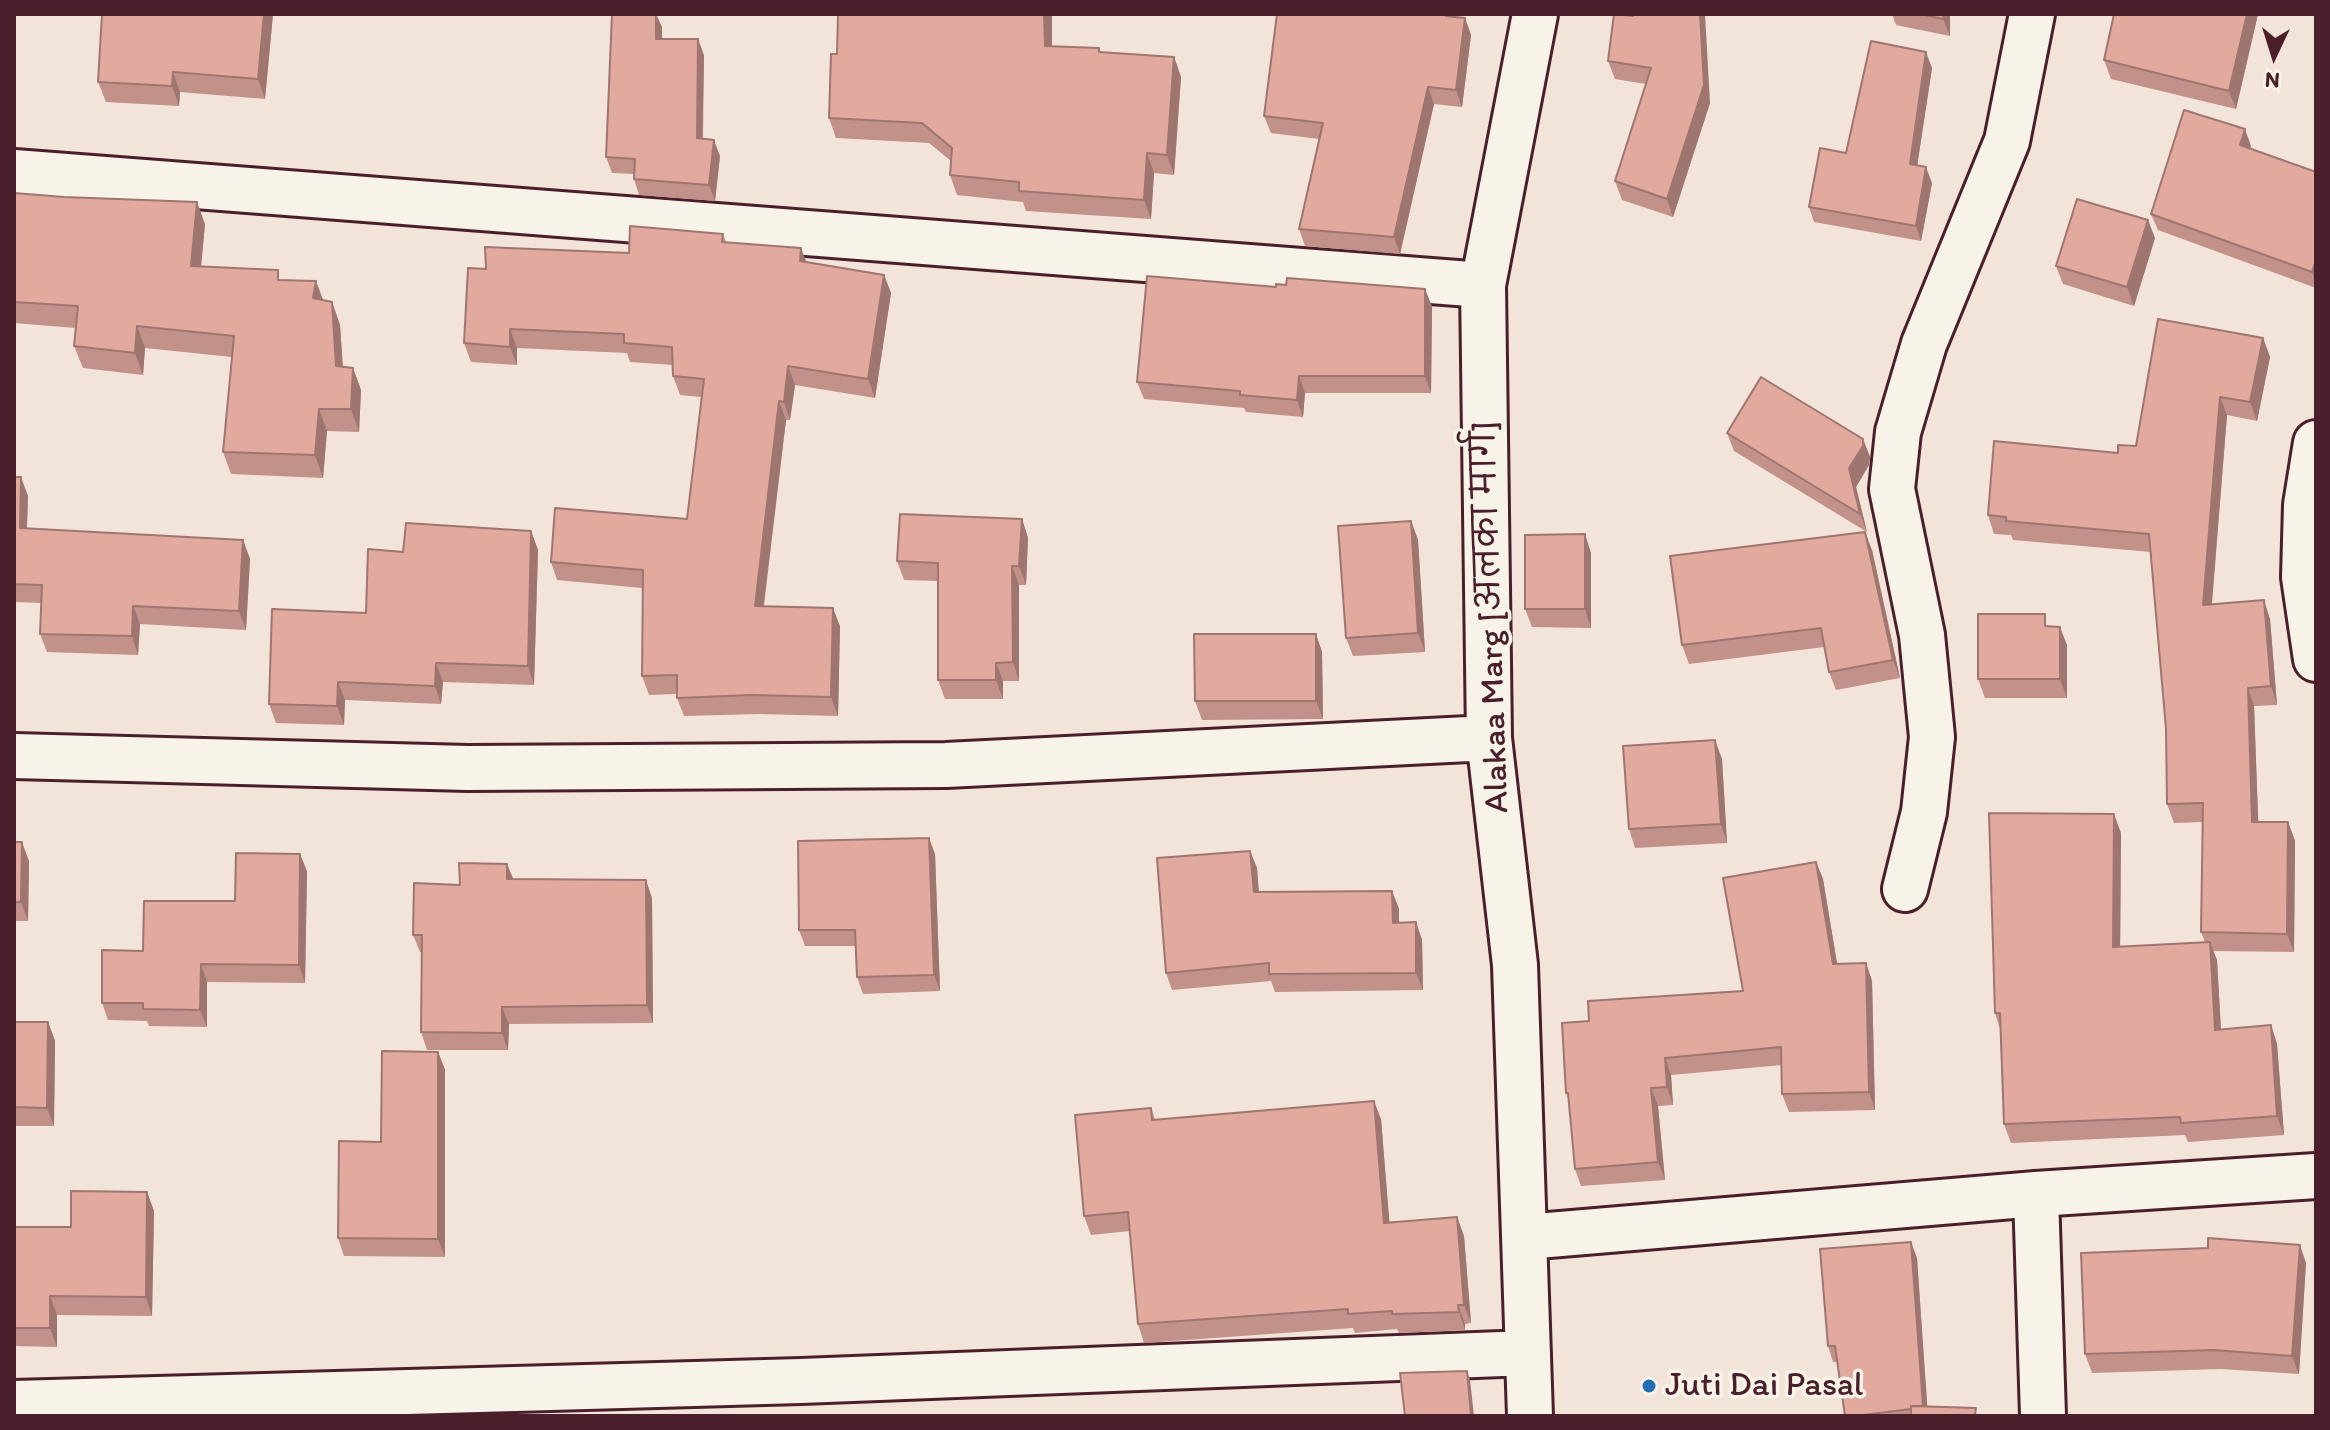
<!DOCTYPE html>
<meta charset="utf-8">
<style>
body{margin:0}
#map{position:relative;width:2330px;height:1430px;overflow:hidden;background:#f3e4d9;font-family:Itim,sans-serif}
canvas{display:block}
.frame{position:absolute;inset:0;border:16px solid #4a1f2b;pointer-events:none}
.north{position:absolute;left:2234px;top:16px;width:80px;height:80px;-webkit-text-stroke:6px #f7f3e8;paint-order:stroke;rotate:184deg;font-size:22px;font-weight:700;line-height:32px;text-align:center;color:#4a1f2b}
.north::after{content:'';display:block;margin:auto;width:28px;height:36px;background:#4a1f2b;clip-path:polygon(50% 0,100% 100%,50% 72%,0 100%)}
</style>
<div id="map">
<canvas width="2330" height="1430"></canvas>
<div class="frame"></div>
<div class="north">N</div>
</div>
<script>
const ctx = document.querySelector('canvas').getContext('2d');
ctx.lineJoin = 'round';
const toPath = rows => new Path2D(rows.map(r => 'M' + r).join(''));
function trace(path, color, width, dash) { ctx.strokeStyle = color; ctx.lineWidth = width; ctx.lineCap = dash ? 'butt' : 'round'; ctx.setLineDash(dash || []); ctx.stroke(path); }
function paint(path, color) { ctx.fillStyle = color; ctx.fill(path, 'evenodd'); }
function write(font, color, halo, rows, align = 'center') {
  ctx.font = font + ' Itim,"Playpen Sans Deva",sans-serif'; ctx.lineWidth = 7; ctx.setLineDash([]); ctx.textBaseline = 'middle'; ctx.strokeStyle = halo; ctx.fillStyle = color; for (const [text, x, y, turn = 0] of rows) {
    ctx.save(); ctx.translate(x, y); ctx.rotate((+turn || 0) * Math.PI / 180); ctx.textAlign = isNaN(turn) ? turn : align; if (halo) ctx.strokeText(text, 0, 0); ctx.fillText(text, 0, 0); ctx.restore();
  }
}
const street = toPath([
 [14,172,1483,285],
 [2316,443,2306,505,2304,577,2316,659],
 [14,756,468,768,946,765,1489,738],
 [1905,889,1924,812,1932,737,1922,635,1892,489,1898,432,1924,344,2007,141,2032,14],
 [2036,1194,2043,1416],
 [1525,1237,2036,1194,2316,1176],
 [14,1403,801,1381,1528,1353],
 [1530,1416,1515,965,1489,738,1483,285,1535,14]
]);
trace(street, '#4a1f2b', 50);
trace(street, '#f7f3e8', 44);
paint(toPath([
 [273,14,265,99,180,92,179,106,106,102,98,82],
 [1052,14,1052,46,1099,48,1101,52,1174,57,1181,77,1174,175,1154,173,1151,219,1026,211,1023,202,957,195,950,175,951,161,929,143,836,138,829,118],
 [1253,14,1452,14,1452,17,1465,18,1471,35,1462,107,1434,104,1400,254,1305,246,1299,229,1319,139,1271,133,1264,116,1277,14],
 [1614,14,1710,103,1673,217,1622,200,1615,181,1646,84,1615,79,1608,61],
 [1892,14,1950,14,1950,36,1896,25],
 [2258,14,2236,109,2111,79,2104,60],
 [662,27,662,39,704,55,703,139,720,156,715,201,639,195,634,179,634,174,612,173,606,157],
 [1932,68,1917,166,1932,183,1921,241,1814,222,1809,207,1846,153],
 [2251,146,2250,149,2316,172,2316,288,2158,230,2151,214],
 [14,193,205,224,201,266,282,280,316,281,323,300,332,302,340,325,343,367,353,368,361,390,359,432,327,431,323,478,231,474,223,452,232,357,145,348,143,375,83,368,74,346,76,328,14,323],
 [723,234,726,242,807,262,884,275,891,293,875,398,795,385,790,420,786,420,764,606,840,626,838,716,758,714,684,716,677,698,677,694,649,695,642,676,642,588,557,580,551,562,687,519,701,397,680,395,673,376,673,365,630,362,627,353,517,348,517,365,471,362,464,343,486,269,629,253],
 [2155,238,2134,306,2063,284,2056,266],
 [1432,306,1431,393,1305,393,1303,417,1246,412,1244,408,1144,399,1137,382],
 [2263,338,2270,357,2257,421,2227,415,2212,604,2270,619,2277,705,2254,706,2258,822,2288,822,2295,841,2294,952,2213,951,2217,960,2221,1030,2271,1025,2277,1044,2284,1135,2188,1142,2185,1135,2011,1143,2004,1124,2000,1029,1995,1013,2121,833,2120,947,2205,942,2201,932,2203,822,2174,823,2167,804,2166,729,2151,552,2013,540,2011,535,1994,534,1988,515,2118,453,2136,446],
 [1727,433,1863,439,1870,457,1869,465,1856,487,1867,532,1734,451],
 [14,477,28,496,27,529,243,540,250,559,246,630,140,624,138,655,47,652,40,634,41,603,14,602],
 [1022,519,1028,538,1026,585,1019,585,1019,681,1003,681,1003,699,945,699,938,680,938,581,904,580,897,561],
 [1411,521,1418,540,1425,652,1353,656,1346,638],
 [531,531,538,550,534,685,443,682,441,704,345,700,344,725,276,723,269,704,366,613,403,552],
 [1872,550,1900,678,1836,690,1829,672,1824,647,1689,664,1682,645],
 [1591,553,1591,628,1532,627,1525,609],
 [2050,626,2067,645,2067,698,1985,698,1978,679],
 [1316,634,1322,652,1323,719,1202,720,1195,701],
 [1722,759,1727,843,1635,848,1629,829],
 [14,842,29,861,28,921,14,921],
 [1250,851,1257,868,1259,892,1392,891,1399,909,1399,922,1416,922,1422,940,1423,990,1275,992,1271,981,1172,990,1166,973],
 [935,854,940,991,863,994,857,977,856,946,805,946,799,930],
 [1816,862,1823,879,1837,964,1866,963,1872,981,1875,1110,1789,1112,1782,1094,1782,1065,1671,1075,1673,1105,1658,1106,1665,1180,1581,1186,1575,1169,1569,1101,1566,1093,1589,1021,1743,991],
 [507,864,513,879,652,898,653,1023,509,1024,508,1050,427,1050,421,1032,422,952,420,952,413,935,460,885],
 [307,871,305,983,207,982,207,1027,149,1026,147,1021,108,1020,102,1003,143,951,235,901],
 [14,1022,48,1022,55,1041,54,1126,14,1126],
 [438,1052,445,1070,445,1257,344,1256,338,1238,381,1142],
 [1151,1108,1155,1119,1381,1119,1389,1222,1457,1217,1464,1236,1471,1323,1465,1324,1465,1330,1399,1333,1397,1329,1355,1333,1353,1328,1144,1343,1138,1324,1130,1231,1091,1235,1084,1216],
 [147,1192,154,1211,152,1316,57,1315,57,1347,14,1346,14,1227,71,1227],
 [2208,1248,2306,1263,2299,1374,2221,1369,2092,1373,2085,1354],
 [1917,1258,1927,1406,1978,1416,1845,1416,1837,1362,1833,1362,1828,1346]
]), '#c29189');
paint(toPath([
 [264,14,273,14,265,99,258,79],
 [656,14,662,27,661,55,656,39],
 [1044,14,1052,14,1052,66,1045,46],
 [1700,14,1705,14,1710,103,1673,217,1667,199],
 [1944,14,1950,14,1950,36,1943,19],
 [2247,14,2258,14,2236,109,2229,91],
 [1465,18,1471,35,1462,107,1456,90],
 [698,39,704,55,702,154,697,138],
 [1926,52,1932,68,1915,180,1910,164],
 [1174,57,1181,77,1174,175,1167,155],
 [173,72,180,92,179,106,172,86],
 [1428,87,1434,104,1400,254,1394,237],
 [2245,129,2251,146,2246,162,2240,145],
 [714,140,720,156,715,201,709,185],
 [1147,153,1154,173,1151,219,1144,200],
 [1926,167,1932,183,1921,241,1916,226],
 [197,202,205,224,199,288,191,266],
 [2148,220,2155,238,2134,306,2127,287],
 [801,248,808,266,800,261],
 [2316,260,2316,283,2312,272],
 [884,275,891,293,875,398,868,379],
 [316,281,324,303,313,298],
 [1425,289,1432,306,1431,393,1425,376],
 [332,302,340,325,344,388,336,366],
 [137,326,145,348,143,375,135,353],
 [510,329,517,348,517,365,510,347],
 [2263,338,2270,357,2257,421,2250,402],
 [788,366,795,385,790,420,784,402],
 [353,368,361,390,359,432,351,409],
 [1299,376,1305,393,1303,417,1297,400],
 [2220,397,2227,415,2210,624,2203,605],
 [779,401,786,420,761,625,755,606],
 [319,409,327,431,323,478,315,455],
 [1863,439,1870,457,1869,465,1856,487,1867,532,1860,514,1849,468],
 [21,477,28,496,26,547,20,528],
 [1022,519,1028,538,1026,585,1019,566],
 [1411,521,1418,540,1425,652,1418,633],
 [531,531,538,550,534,685,528,666],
 [1865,532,1872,550,1900,678,1893,660],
 [1585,534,1591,553,1591,628,1585,609],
 [243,540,250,559,246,630,239,611],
 [1012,566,1019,585,1019,681,1013,662],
 [2264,600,2270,619,2277,705,2271,686],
 [133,606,140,624,138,655,132,636],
 [833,608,840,626,838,716,831,697],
 [2060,627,2067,645,2067,698,2060,679],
 [1316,634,1322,652,1323,719,1316,701],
 [436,663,443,682,441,704,435,686],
 [996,663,1003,681,1003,699,996,680],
 [338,682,345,700,344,725,337,706],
 [2248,688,2254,706,2259,840,2252,822],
 [1715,740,1722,759,1727,843,1721,824],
 [2114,814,2121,833,2120,966,2113,947],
 [2288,822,2295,841,2294,952,2287,934],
 [929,838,935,854,940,991,934,975],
 [22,842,29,861,28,921,21,902],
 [1250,851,1257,868,1260,910,1254,892],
 [300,854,307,871,305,983,299,965],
 [1816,862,1823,879,1840,981,1833,964],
 [507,864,514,881,507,879],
 [646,880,652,898,653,1023,647,1005],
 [1392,891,1399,909,1399,940,1393,923],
 [1416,922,1422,940,1423,990,1416,973],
 [2210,942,2217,960,2222,1049,2215,1030],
 [1866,963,1872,981,1875,1110,1869,1092],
 [201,964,207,982,207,1027,200,1010],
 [502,1007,509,1024,508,1050,502,1033],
 [48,1022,55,1041,54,1126,47,1108],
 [2271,1025,2277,1044,2284,1135,2277,1116],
 [438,1052,445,1070,445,1257,438,1239],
 [1665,1058,1671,1075,1673,1105,1667,1087],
 [1651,1088,1658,1106,1665,1180,1658,1162],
 [1374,1101,1381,1119,1391,1241,1384,1223],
 [147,1192,154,1211,152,1316,146,1297],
 [1457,1217,1464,1236,1471,1323,1464,1305],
 [1911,1242,1917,1258,1928,1416,1923,1407],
 [2300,1245,2306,1263,2299,1374,2292,1356],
 [50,1296,57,1315,57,1347,50,1328],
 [1458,1305,1465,1324,1465,1330,1459,1312],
 [1467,1371,1470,1380,1474,1416,1471,1416]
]), '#9e766f');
const building = toPath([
 [102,14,264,14,258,79,173,72,172,86,98,82,102,14],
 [612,14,656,14,656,39,698,39,697,138,714,140,709,185,634,179,635,159,606,157,612,14],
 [838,14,1044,14,1045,46,1099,48,1099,52,1174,57,1167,155,1147,153,1144,200,1019,191,1019,182,950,175,952,148,922,123,829,118,831,54,837,54,838,14],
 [1277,14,1446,14,1446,16,1465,18,1456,90,1428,87,1394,237,1299,229,1323,123,1264,116,1277,14],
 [1614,14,1633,16,1633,14,1700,14,1704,85,1667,199,1615,181,1651,68,1608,61,1614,14],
 [1920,14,1944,14,1943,19,1920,14],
 [2114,14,2247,14,2229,91,2104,60,2114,14],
 [1871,41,1926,52,1910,164,1926,167,1916,226,1809,207,1820,148,1846,153,1871,41],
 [2184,110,2245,129,2240,145,2316,172,2316,260,2312,272,2151,214,2184,110],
 [14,193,64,197,197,202,191,266,278,270,278,280,316,281,313,298,332,302,336,366,353,368,351,409,319,409,315,455,223,452,234,336,137,326,135,353,74,346,78,306,14,302,14,193],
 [2077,199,2148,220,2127,287,2056,266,2077,199],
 [630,226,723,234,722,242,801,248,800,261,884,275,868,379,788,366,784,402,779,401,755,606,833,608,831,697,751,695,677,698,677,675,642,676,643,570,551,562,555,508,687,519,704,379,673,376,672,347,624,343,624,334,510,329,510,347,464,343,468,268,486,269,485,247,629,253,630,226],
 [1147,276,1276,287,1276,284,1286,285,1287,278,1425,289,1425,376,1299,376,1297,400,1240,395,1240,391,1137,382,1147,276],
 [2158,319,2263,338,2250,402,2220,397,2203,605,2264,600,2271,686,2248,688,2252,822,2288,822,2287,934,2201,932,2203,803,2167,804,2166,729,2149,534,2006,521,2006,517,1988,515,1994,441,2118,453,2118,445,2136,446,2158,319],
 [1761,377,1863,439,1863,446,1849,468,1860,514,1727,433,1761,377],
 [14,477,21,477,20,528,243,540,239,611,133,606,132,636,40,634,42,585,14,584,14,477],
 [900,514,1022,519,1019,566,1012,566,1013,662,996,663,996,680,938,680,938,563,897,561,900,514],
 [1411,521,1418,633,1346,638,1338,526,1411,521],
 [406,523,531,531,528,666,436,663,435,686,338,682,337,706,269,704,272,609,366,613,368,549,403,552,406,523],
 [1865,532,1893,660,1829,672,1821,628,1682,645,1670,556,1865,532],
 [1585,534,1585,609,1525,609,1525,535,1585,534],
 [1978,614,2045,614,2045,626,2060,627,2060,679,1978,679,1978,614],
 [1194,634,1316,634,1316,701,1195,701,1194,634],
 [1715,740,1721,824,1629,829,1623,746,1715,740],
 [1989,813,2114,814,2113,947,2210,942,2215,1030,2271,1025,2277,1116,2181,1123,2180,1117,2004,1124,2000,1013,1995,1013,1989,813],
 [929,838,934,975,857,977,855,930,799,930,798,841,929,838],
 [14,842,22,842,21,902,14,902,14,842],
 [1250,851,1254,892,1392,891,1393,923,1416,922,1416,973,1269,974,1269,963,1166,973,1157,858,1250,851],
 [236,853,300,854,299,965,201,964,200,1010,143,1009,143,1003,102,1003,102,950,143,951,144,901,235,901,236,853],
 [1816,862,1833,964,1866,963,1869,1092,1782,1094,1781,1047,1665,1058,1667,1087,1651,1088,1658,1162,1575,1169,1568,1093,1566,1093,1562,1023,1589,1021,1588,1001,1743,991,1723,878,1816,862],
 [459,863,507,864,507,879,646,880,647,1005,502,1007,502,1033,421,1032,422,935,413,935,414,883,460,885,459,863],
 [14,1022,48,1022,47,1108,14,1107,14,1022],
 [382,1051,438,1052,438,1239,338,1238,339,1141,381,1142,382,1051],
 [1374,1101,1384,1223,1457,1217,1464,1305,1458,1305,1459,1312,1392,1314,1392,1311,1348,1314,1348,1309,1138,1324,1128,1212,1084,1216,1075,1115,1151,1108,1152,1120,1374,1101],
 [71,1191,147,1192,146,1297,50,1296,50,1328,14,1328,14,1227,71,1227,71,1191],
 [2208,1238,2300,1245,2292,1356,2214,1350,2085,1354,2081,1253,2208,1248,2208,1238],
 [1911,1242,1923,1406,1911,1406,1911,1409,1855,1416,1845,1416,1835,1346,1828,1346,1820,1249,1911,1242],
 [1467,1371,1471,1416,1405,1416,1400,1373,1467,1371],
 [1911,1406,1976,1408,1975,1416,1911,1416,1911,1406]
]);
paint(building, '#e2a99f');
trace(building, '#9e766f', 2);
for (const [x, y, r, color] of [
 [1649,1386,8,"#1f6fb2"]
]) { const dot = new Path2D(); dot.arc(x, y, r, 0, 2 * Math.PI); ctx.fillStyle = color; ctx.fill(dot); trace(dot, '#f7f3e8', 3); }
write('34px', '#4a1f2b', '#f7f3e8', [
 ["Alakaa Marg [अलका मार्ग]",1492,617,-92]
]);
write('34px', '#4a1f2b', '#f7f3e8', [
 ["Juti Dai Pasal",1665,1386]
], 'left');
</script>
